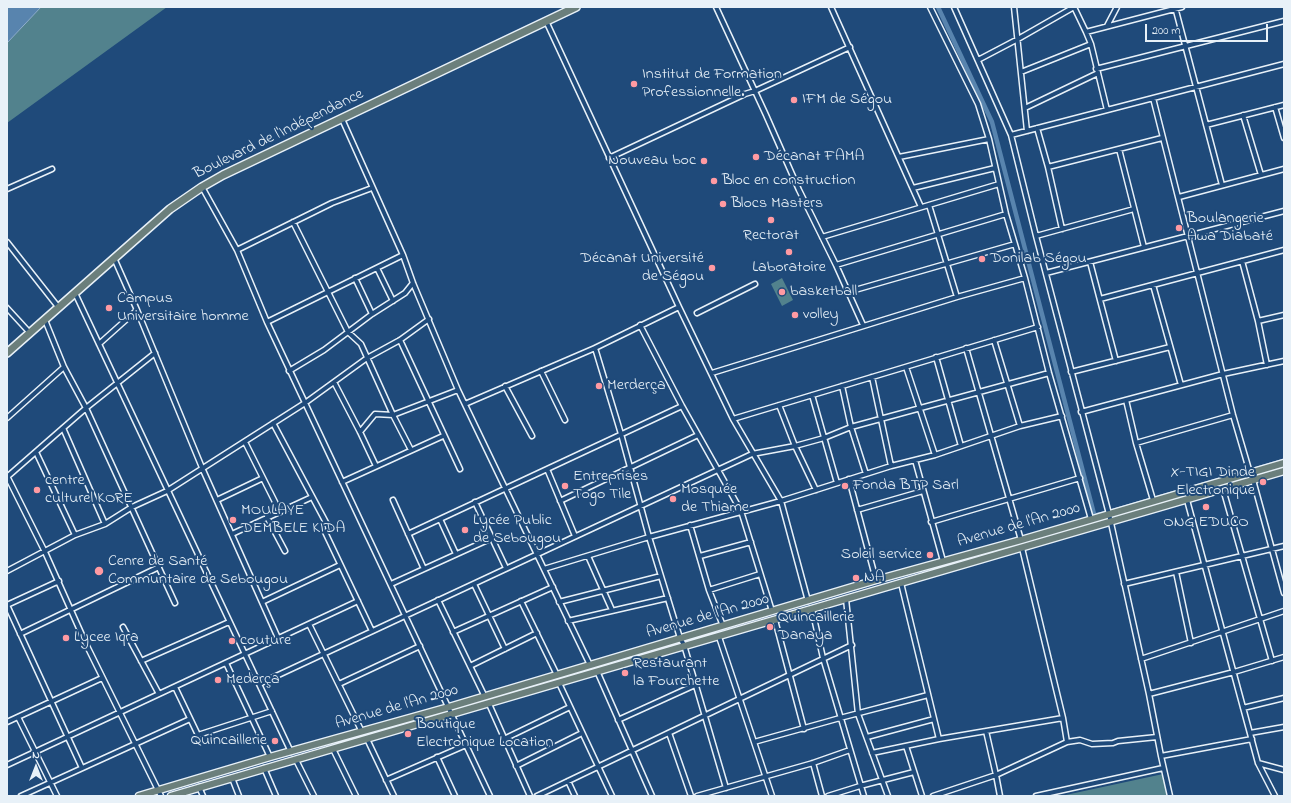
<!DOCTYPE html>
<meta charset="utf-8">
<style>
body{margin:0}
#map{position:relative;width:1291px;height:803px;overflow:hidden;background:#1f4a7a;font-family:"Indie Flower",sans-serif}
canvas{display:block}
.frame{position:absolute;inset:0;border:8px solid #e8f1f8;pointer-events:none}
.north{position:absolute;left:16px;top:747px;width:40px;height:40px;-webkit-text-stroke:3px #1f4a7a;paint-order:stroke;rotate:0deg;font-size:11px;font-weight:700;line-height:16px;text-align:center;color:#e8f1f8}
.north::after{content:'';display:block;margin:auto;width:14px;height:18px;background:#e8f1f8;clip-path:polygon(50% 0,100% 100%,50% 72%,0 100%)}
.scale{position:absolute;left:1145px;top:24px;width:123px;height:18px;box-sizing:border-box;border:2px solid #e8f1f8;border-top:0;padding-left:5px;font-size:12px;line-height:14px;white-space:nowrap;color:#e8f1f8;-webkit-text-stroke:3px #1f4a7a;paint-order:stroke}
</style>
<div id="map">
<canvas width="1291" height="803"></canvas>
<div class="frame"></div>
<div class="north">N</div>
<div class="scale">200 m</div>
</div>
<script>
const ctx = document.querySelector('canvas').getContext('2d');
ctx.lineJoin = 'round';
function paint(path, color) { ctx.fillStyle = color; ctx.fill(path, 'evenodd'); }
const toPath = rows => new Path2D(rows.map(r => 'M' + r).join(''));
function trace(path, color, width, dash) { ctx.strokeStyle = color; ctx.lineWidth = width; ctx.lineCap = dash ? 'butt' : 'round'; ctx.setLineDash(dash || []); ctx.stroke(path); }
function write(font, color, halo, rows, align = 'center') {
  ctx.font = font + ' "Indie Flower",sans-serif'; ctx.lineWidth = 4; ctx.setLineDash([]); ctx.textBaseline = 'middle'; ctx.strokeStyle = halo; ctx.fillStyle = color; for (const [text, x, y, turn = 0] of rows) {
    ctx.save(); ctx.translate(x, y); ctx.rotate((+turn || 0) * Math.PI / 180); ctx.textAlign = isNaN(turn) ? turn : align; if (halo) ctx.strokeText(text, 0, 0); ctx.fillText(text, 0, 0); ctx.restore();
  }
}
paint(toPath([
 [41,7,167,7,7,123,7,43],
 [782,278,793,300,782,306,771,284],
 [1163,774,1168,796,1061,796]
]), '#52828d');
const water = toPath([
 [7,7,41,7,7,43,7,7]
]);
paint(water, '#5884ae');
trace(water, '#92b0cc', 1);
trace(toPath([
 [1250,469,1284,459],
 [1154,497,1247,470],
 [1110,510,1151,498],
 [1094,514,1107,511]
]), '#92b0cc', 1);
trace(toPath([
 [938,7,992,122,1094,514]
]), '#5884ae', 4.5);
const minor = toPath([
 [716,7,766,115,799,190,836,265,863,325],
 [831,7,921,207],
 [930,7,978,104,989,139,1006,214,1025,278,1049,373,1091,519],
 [954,7,1011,135,1036,236,1109,514,1149,694,1161,756,1170,796],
 [1014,7,1027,131],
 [1175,7,1222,185],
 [546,21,679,307,733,419,781,501,808,601],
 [1107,26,1117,7],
 [1086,32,1182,7],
 [978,60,1018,39,1074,7,1086,32,1091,44,1107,110],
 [1096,69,1284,21],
 [1021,72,1091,44],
 [1153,98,1233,415,1250,473],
 [1275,107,1284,138],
 [1025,108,1098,73],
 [1243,115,1261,175],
 [342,119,403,255,413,283,458,390,590,665],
 [1206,125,1284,105],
 [1037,128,1048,167,1062,229],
 [1011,135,1284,64],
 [1119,149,1144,247],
 [899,157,989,139],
 [609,158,745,94,755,91,850,47],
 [1048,167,1162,138],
 [202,187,237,250,267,322,490,796],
 [913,188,995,168],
 [7,189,52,169],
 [1179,197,1284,169],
 [929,205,957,297],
 [293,222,348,332,361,344,393,415,411,450],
 [1036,236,1134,209],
 [822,237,999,184],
 [7,242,59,308],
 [237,250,332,203,372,188],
 [114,258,137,310,203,470,278,638],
 [1242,261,1258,321,1267,365],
 [1090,262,1116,361],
 [836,265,1006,214],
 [377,268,393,301],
 [1046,273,1284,211],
 [355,278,372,314],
 [1153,285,1181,385],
 [848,292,1015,244],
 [75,293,291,752],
 [1100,299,1284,250],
 [679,307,595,348,621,434,649,537,680,638,684,645,726,788],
 [7,308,30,333],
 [697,313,755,284],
 [45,320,64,367,86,408,175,603],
 [1258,321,1284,315],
 [267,322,403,255],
 [640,325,682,406,741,511,772,611],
 [400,340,460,469],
 [994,340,1020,426],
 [99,344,137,310],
 [966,348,1021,540],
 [936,357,961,446],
 [906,367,935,455],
 [289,371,324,350,372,314,405,293,413,283],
 [541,371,565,420],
 [1071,372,1170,347],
 [712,373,957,297,1025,278],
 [872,377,891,466],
 [334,382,360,432,376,466],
 [505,386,532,436],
 [842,386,851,427,866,474],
 [812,395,837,483],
 [1126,400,1136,443,1153,500],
 [465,404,595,348],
 [779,405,795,446,816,490],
 [1081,412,1223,374,1284,361],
 [7,418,64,367],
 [733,419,1038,327],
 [273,423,330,530],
 [63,428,105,524],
 [360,432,375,414,393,415,458,390],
 [245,442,280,512],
 [1136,443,1233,415],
 [36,452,75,535],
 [915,460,943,561],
 [547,469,575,536],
 [7,476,45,552,86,644,161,796],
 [7,477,86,408,155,353],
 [849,479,876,580],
 [1253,480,1284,593],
 [342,482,443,436],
 [1223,489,1272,661],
 [217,500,263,478],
 [393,500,424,569],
 [1187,500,1258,763,1275,796],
 [560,501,698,435],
 [475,502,506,568],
 [857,510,923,491],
 [267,517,285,551],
 [440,519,456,554],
 [931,522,1080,478],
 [690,525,709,590,723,626],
 [325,532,372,631],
 [232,534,312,497],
 [408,534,682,406],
 [1022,548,1063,718,1067,742],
 [588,556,612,610],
 [700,556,751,542],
 [544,569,649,537,781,501,891,466,935,455,1020,426,1062,416],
 [7,571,75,535,105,524,132,507,167,491,305,403,367,358,400,340,429,319],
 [1176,572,1191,643],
 [901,583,939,739],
 [391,584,492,538],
 [474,584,505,649],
 [1124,584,1284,546],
 [709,590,760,574],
 [846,599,858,714,888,796],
 [438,600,485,697],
 [521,601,557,675],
 [262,602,340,565],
 [559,602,661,576],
 [7,605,82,768],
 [7,605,59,581],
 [812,609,823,658,864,796],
 [775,620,804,729],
 [568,621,668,598],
 [309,624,362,732],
 [123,627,159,694],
 [453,632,553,587],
 [20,634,159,567],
 [719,637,772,796],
 [1141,659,1284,611],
 [141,661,229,622],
 [226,663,270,757],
 [470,666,537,633],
 [597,671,652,796],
 [559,683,612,796],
 [259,684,752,454,795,446,824,438,851,427,1049,373],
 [339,684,420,646],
 [175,687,198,735,272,711],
 [1149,694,1234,672,1284,657],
 [489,704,530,796],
 [1243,708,1284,698],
 [18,717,57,796],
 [618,720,695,685],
 [7,722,102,678],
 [986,731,996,775,1000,796],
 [669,733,691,796],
 [1250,733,1284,727],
 [867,737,934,719],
 [367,739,394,796],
 [504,739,570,707],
 [754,742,840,718,928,695],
 [906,746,922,796],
 [333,749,356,796],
 [872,753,939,739,1063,718],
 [1161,756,1252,739],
 [437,757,455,796],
 [296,760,314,796],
 [813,763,822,796],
 [1258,763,1284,770],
 [7,765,358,601],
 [516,766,582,733],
 [264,768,276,796],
 [232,778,239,796],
 [386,780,466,745],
 [568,781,575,796],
 [199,787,203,796],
 [21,796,190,719],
 [537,796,852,645],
 [697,796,813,763,850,750],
 [828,796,860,786,914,772],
 [933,796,996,775,1067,742,1080,740,1092,744,1113,743,1118,741,1157,737],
 [1036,796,1163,768]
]);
const primary = toPath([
 [139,796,270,757,449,707,876,580,1021,540,1284,463],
 [171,796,1284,471]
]);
const trunk = toPath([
 [7,353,170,209,202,187,223,175,576,7]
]);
trace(minor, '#e8f1f8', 7);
trace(primary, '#e8f1f8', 9);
trace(trunk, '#e8f1f8', 10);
trace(minor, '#1f4a7a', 4);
trace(primary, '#6b7f7c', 6);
trace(trunk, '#6b7f7c', 7);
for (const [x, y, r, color] of [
 [634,84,4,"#ff9aa2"],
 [794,100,4,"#ff9aa2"],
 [756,157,4,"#ff9aa2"],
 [704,161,4,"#ff9aa2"],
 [714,181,4,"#ff9aa2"],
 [723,204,4,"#ff9aa2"],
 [771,220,4,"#ff9aa2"],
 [1179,228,4,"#ff9aa2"],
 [789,252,4,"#ff9aa2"],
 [982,259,4,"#ff9aa2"],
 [712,268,4,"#ff9aa2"],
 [782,292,4,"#ff9aa2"],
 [109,308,4,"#ff9aa2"],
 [795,315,4,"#ff9aa2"],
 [599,386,4,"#ff9aa2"],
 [1263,482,4,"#ff9aa2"],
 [565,486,4,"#ff9aa2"],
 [845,486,4,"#ff9aa2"],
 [37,490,4,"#ff9aa2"],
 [673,499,4,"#ff9aa2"],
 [1206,507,4,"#ff9aa2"],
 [233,520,4,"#ff9aa2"],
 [465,530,4,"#ff9aa2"],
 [930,555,4,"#ff9aa2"],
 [99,571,5,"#ff9aa2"],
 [856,578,4,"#ff9aa2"],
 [770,627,4,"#ff9aa2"],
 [66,638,4,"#ff9aa2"],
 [232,641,4,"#ff9aa2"],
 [625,673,4,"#ff9aa2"],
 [218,680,4,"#ff9aa2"],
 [408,734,4,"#ff9aa2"],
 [275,741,4,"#ff9aa2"]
]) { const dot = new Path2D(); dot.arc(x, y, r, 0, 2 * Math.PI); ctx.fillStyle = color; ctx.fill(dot); trace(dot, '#1f4a7a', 1.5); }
write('16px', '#e8f1f8', '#1f4a7a', [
 ["Institut de Formation",642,75],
 ["Professionnelle.",642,93],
 ["IFM de Ségou",802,100],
 ["Décanat FAMA",764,157],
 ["Nouveau boc",696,161,"right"],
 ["Bloc en construction",722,181],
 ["Blocs Masters",731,204],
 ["Boulangerie",1187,219],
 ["Awa Diabaté",1187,237],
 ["Rectorat",771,236,"center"],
 ["Décanat Université",704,259,"right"],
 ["de Ségou",704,277,"right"],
 ["Donilab Ségou",990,259],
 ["Laboratoire",789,268,"center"],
 ["basketball",790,292],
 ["Campus",117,299],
 ["Universitaire homme",117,317],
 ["volley",803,315],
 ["Merderça",607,386],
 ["X-TIGI Dinde",1255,473,"right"],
 ["Electronique",1255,491,"right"],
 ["Entreprises",573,477],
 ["Togo Tile",573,495],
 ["centre",45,481],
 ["culturel KORE",45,499],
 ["Fonda BTP Sarl",853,486],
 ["Mosquée",681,490],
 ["de Thiame",681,508],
 ["MOULAYE",241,511],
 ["DEMBELE KIDA",241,529],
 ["Lycée Public",473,521],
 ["de Sebougou",473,539],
 ["ONG EDUCO",1206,523,"center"],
 ["Soleil service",922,555,"right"],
 ["Cenre de Santé",108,562],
 ["Communtaire de Sebougou",108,580],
 ["NA",864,578],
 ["Quincaillerie",778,618],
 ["Danaya",778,636],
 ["Lycee Iqra",74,638],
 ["couture",240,641],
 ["Restaurant",633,664],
 ["la Fourchette",633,682],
 ["Mederça",226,680],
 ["Boutique",416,725],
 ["Electronique Location",416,743],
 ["Quincaillerie",267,741,"right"]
], 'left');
write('16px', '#e8f1f8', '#1f4a7a', [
 ["Boulevard de l'Indépendance",279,135,-26],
 ["Avenue de l'An 2000",1019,526,-16],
 ["Avenue de l'An 2000",708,617,-16],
 ["Avenue de l'An 2000",397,708,-16]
]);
</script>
